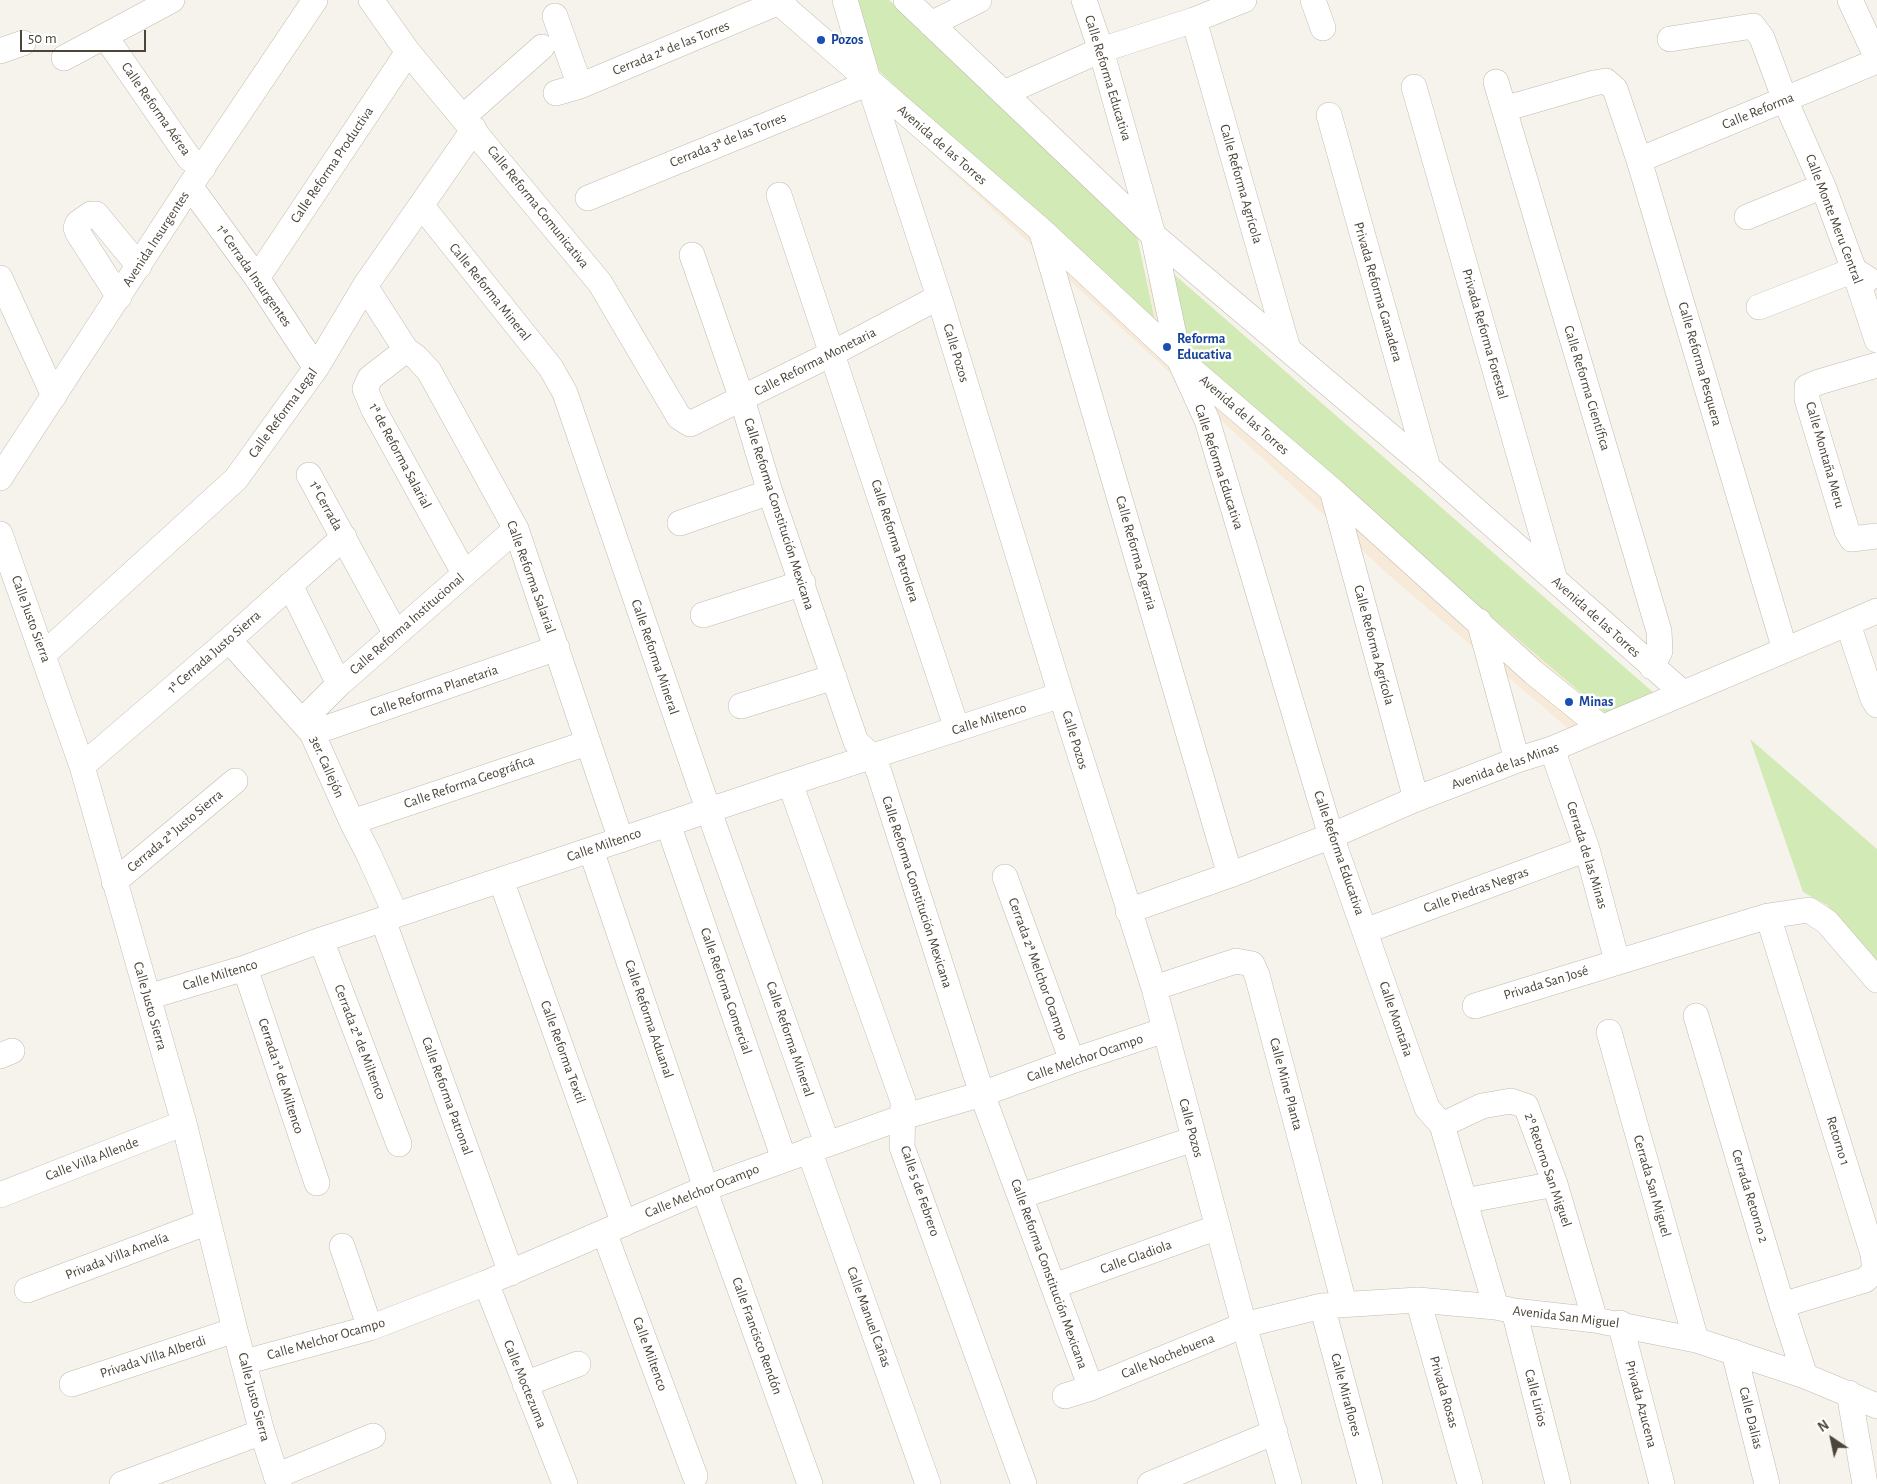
<!DOCTYPE html>
<meta charset="utf-8">
<style>
body{margin:0}
#map{position:relative;width:1877px;height:1484px;overflow:hidden;background:#f6f3ec;font-family:"Alegreya Sans",sans-serif}
canvas{display:block}
.north{position:absolute;left:1807px;top:1414px;width:50px;height:50px;-webkit-text-stroke:4px #fff;paint-order:stroke;rotate:326deg;font-size:14px;font-weight:700;line-height:20px;text-align:center;color:#4b4439}
.north::after{content:'';display:block;margin:auto;width:18px;height:22px;background:#4b4439;clip-path:polygon(50% 0,100% 100%,50% 72%,0 100%)}
.scale{position:absolute;left:20px;top:30px;width:126px;height:22px;box-sizing:border-box;border:2px solid #4b4439;border-top:0;padding-left:6px;font-size:15px;line-height:18px;white-space:nowrap;color:#4b4439;-webkit-text-stroke:4px #fff;paint-order:stroke}
</style>
<div id="map">
<canvas width="1877" height="1484"></canvas>
<div class="north">N</div>
<div class="scale">50 m</div>
</div>
<script>
const ctx = document.querySelector('canvas').getContext('2d');
ctx.lineJoin = 'round';
function paint(path, color) { ctx.fillStyle = color; ctx.fill(path, 'evenodd'); }
const toPath = rows => new Path2D(rows.map(r => 'M' + r).join(''));
function trace(path, color, width, dash) { ctx.strokeStyle = color; ctx.lineWidth = width; ctx.lineCap = dash ? 'butt' : 'round'; ctx.setLineDash(dash || []); ctx.stroke(path); }
function write(font, color, halo, rows, align = 'center') {
  ctx.font = font + ' "Alegreya Sans",sans-serif'; ctx.lineWidth = 5; ctx.setLineDash([]); ctx.textBaseline = 'middle'; ctx.strokeStyle = halo; ctx.fillStyle = color; for (const [text, x, y, turn = 0] of rows) {
    ctx.save(); ctx.translate(x, y); ctx.rotate((+turn || 0) * Math.PI / 180); ctx.textAlign = isNaN(turn) ? turn : align; if (halo) ctx.strokeText(text, 0, 0); ctx.fillText(text, 0, 0); ctx.restore();
  }
}
paint(toPath([
 [892,83,1158,334,1147,278,1171,285,1187,358,1606,714,1569,729,1390,576,882,107]
]), '#f7ead8');
paint(toPath([
 [856,0,889,0,1136,231,1158,335,875,67],
 [1168,269,1654,693,1606,714,1187,358],
 [1750,739,1877,849,1877,965,1827,905,1803,892]
]), '#d2eab5');
const minor = toPath([
 [172,0,105,36,189,158,203,168],
 [371,0,408,52,600,283,679,417,690,424,833,353,939,297],
 [776,0,1041,230,1179,359,1332,490,1533,672,1601,727],
 [845,0,869,83,939,297,1061,695,1154,988,1244,1325,1289,1484],
 [906,0,1153,235,1428,468,1683,693],
 [1084,0,1101,50,1153,235,1179,359,1207,420,1331,836,1427,1108,1442,1125,1482,1106,1511,1101,1526,1106,1555,1184,1595,1320],
 [1313,0,1323,28],
 [1850,0,1877,58],
 [555,16,580,86],
 [1194,20,1288,349],
 [931,24,979,0],
 [1670,39,1753,26,1762,38,1785,100,1823,186,1854,270,1877,340],
 [0,51,23,43],
 [64,58,105,36],
 [1496,82,1659,631,1660,651,1652,667],
 [1414,87,1555,580],
 [556,93,580,86,784,0],
 [1004,93,1101,50,1194,20,1244,0],
 [1504,109,1594,83,1606,81,1615,89,1639,160,1785,650],
 [1329,115,1428,468],
 [463,117,542,47],
 [1639,160,1877,61],
 [190,186,257,278,316,368],
 [779,195,957,729],
 [588,198,869,83],
 [421,205,551,368,565,393,700,786,827,1143],
 [1747,217,1823,186],
 [1041,230,1230,875],
 [692,255,742,399,770,492,856,742,872,756,879,772,982,1094,1091,1388],
 [0,278,54,396],
 [257,278,408,52],
 [365,286,406,350,416,357,429,371,516,529,621,840],
 [119,297,78,233,76,228,78,223,91,214,96,214,139,266],
 [1759,307,1854,270,1868,279],
 [406,350,370,378,365,389,374,410,464,573],
 [1877,365,1819,382,1807,387,1807,399,1847,531,1852,539,1877,536],
 [309,475,396,634],
 [0,478,190,186,315,0],
 [1332,490,1416,799],
 [680,523,770,492],
 [0,534,82,766,184,1123,235,1330,262,1432,279,1484],
 [290,585,339,684],
 [703,615,803,583],
 [1479,621,1517,760],
 [1848,624,1873,699,1877,705],
 [229,640,312,733,352,822,369,855,396,915],
 [44,654,236,479,316,368,365,286,474,129],
 [741,706,834,677],
 [302,721,339,684,516,529],
 [312,733,557,648],
 [1552,749,1587,849,1617,961],
 [82,766,229,640,344,537],
 [790,783,903,1101,902,1147,1024,1484],
 [352,822,587,743],
 [668,824,784,1159],
 [591,850,706,1188,709,1203,810,1484],
 [1005,877,1072,1061],
 [501,880,624,1224],
 [114,882,235,781],
 [1128,911,1230,875,1331,836,1416,799,1517,760,1552,749,1877,611],
 [1768,916,1873,1254,1875,1271,1865,1280,1782,1305],
 [383,920,511,1273],
 [1365,931,1587,849],
 [321,940,399,1144],
 [245,968,317,1183],
 [1154,988,1236,961,1252,964,1257,975,1344,1303],
 [148,997,245,968,321,940,396,915,790,783,1061,695],
 [1475,1006,1768,916,1809,910,1827,922,1877,980],
 [1696,1016,1782,1305,1805,1376],
 [1609,1032,1696,1340],
 [0,1056,12,1051],
 [1442,1125,1496,1307],
 [809,1150,928,1484],
 [0,1195,184,1123],
 [1021,1196,1194,1139],
 [1464,1201,1555,1184],
 [604,1232,695,1476],
 [342,1246,370,1328],
 [486,1283,565,1484],
 [1054,1286,1218,1227],
 [27,1290,208,1222],
 [1418,1300,1470,1484],
 [1322,1306,1370,1484],
 [1514,1311,1558,1484],
 [1620,1323,1662,1484],
 [1734,1352,1767,1484],
 [245,1362,370,1328,486,1283,706,1188,903,1117,982,1094,1072,1061,1165,1030],
 [72,1384,235,1330],
 [525,1384,578,1364],
 [1849,1393,1865,1484],
 [1065,1396,1091,1388,1244,1325,1322,1306,1418,1300,1496,1307,1514,1311,1595,1320,1696,1340,1805,1376,1877,1406],
 [276,1476,373,1436],
 [122,1484,262,1432],
 [1150,1484,1275,1432]
]);
trace(minor, '#c2bbae', 26);
trace(minor, '#fff', 25);
for (const [x, y, r, color] of [
 [821,40,5,"#1a4fb4"],
 [1167,347,5,"#1a4fb4"],
 [1569,702,5,"#1a4fb4"]
]) { const dot = new Path2D(); dot.arc(x, y, r, 0, 2 * Math.PI); ctx.fillStyle = color; ctx.fill(dot); trace(dot, '#fff', 2); }
write('bold 14px', '#164399', '#fff', [
 ["Pozos",831,40],
 ["Reforma",1177,339],
 ["Educativa",1177,355],
 ["Minas",1579,702]
], 'left');
write('14px', '#4b4439', '#fff', [
 ["Cerrada 2ª de las Torres",671,48,-22],
 ["Calle Reforma Educativa",1108,78,73],
 ["Calle Reforma Aérea",156,109,55],
 ["Calle Reforma",1758,111,-22],
 ["Cerrada 3ª de las Torres",728,140,-22],
 ["Avenida de las Torres",942,145,41],
 ["Calle Reforma Productiva",332,165,-56],
 ["Calle Reforma Agrícola",1241,184,74],
 ["Calle Reforma Comunicativa",538,207,51],
 ["Calle Monte Meru Central",1834,219,69],
 ["Avenida Insurgentes",156,239,-57],
 ["1ª Cerrada Insurgentes",254,276,55],
 ["Calle Reforma Mineral",490,292,51],
 ["Privada Reforma Ganadera",1378,292,74],
 ["Privada Reforma Forestal",1485,334,74],
 ["Calle Pozos",956,353,73],
 ["Calle Reforma Monetaria",815,362,-27],
 ["Calle Reforma Pesquera",1700,364,74],
 ["Calle Reforma Científica",1587,388,73],
 ["Calle Reforma Legal",283,413,-54],
 ["Avenida de las Torres",1244,415,41],
 ["Calle Montaña Meru",1825,455,74],
 ["1ª de Reforma Salarial",400,456,62],
 ["Calle Reforma Educativa",1219,467,72],
 ["1ª Cerrada",326,506,61],
 ["Calle Reforma Constitución Mexicana",779,514,72],
 ["Calle Reforma Petrolera",895,541,72],
 ["Calle Reforma Agraria",1136,553,74],
 ["Calle Reforma Salarial",531,577,70],
 ["Avenida de las Torres",1596,617,42],
 ["Calle Justo Sierra",31,619,70],
 ["Calle Reforma Institucional",407,624,-41],
 ["Calle Reforma Agrícola",1374,645,75],
 ["1ª Cerrada Justo Sierra",214,652,-41],
 ["Calle Reforma Mineral",655,657,71],
 ["Calle Reforma Planetaria",434,691,-19],
 ["Calle Miltenco",989,719,-18],
 ["Calle Pozos",1075,740,73],
 ["Avenida de las Minas",1505,766,-20],
 ["3er. Callejón",327,767,66],
 ["Calle Reforma Geográfica",469,782,-19],
 ["Cerrada 2ª Justo Sierra",175,831,-40],
 ["Calle Miltenco",604,845,-19],
 ["Calle Reforma Educativa",1339,853,71],
 ["Cerrada de las Minas",1587,855,73],
 ["Calle Piedras Negras",1476,890,-20],
 ["Calle Reforma Constitución Mexicana",917,892,72],
 ["Cerrada 2ª Melchor Ocampo",1038,969,70],
 ["Calle Miltenco",220,975,-17],
 ["Privada San José",1546,983,-17],
 ["Calle Reforma Comercial",726,991,71],
 ["Calle Justo Sierra",150,1006,74],
 ["Calle Reforma Aduanal",649,1019,71],
 ["Calle Montaña",1396,1019,71],
 ["Calle Reforma Mineral",790,1039,71],
 ["Cerrada 2ª de Miltenco",360,1042,69],
 ["Calle Reforma Textil",563,1052,70],
 ["Calle Melchor Ocampo",1085,1058,-19],
 ["Cerrada 1ª de Miltenco",281,1076,72],
 ["Calle Mine Planta",1286,1084,75],
 ["Calle Reforma Patronal",447,1096,70],
 ["Calle Pozos",1191,1128,75],
 ["Retorno 1",1838,1141,73],
 ["Calle Villa Allende",92,1159,-21],
 ["2º Retorno San Miguel",1548,1170,71],
 ["Cerrada San Miguel",1652,1186,74],
 ["Calle Melchor Ocampo",702,1191,-22],
 ["Calle 5 de Febrero",920,1191,71],
 ["Cerrada Retorno 2",1750,1196,73],
 ["Privada Villa Amelía",117,1256,-21],
 ["Calle Gladiola",1136,1257,-20],
 ["Calle Reforma Constitución Mexicana",1049,1274,70],
 ["Calle Manuel Cañas",869,1317,70],
 ["Avenida San Miguel",1566,1317,7],
 ["Calle Francisco Rendón",757,1336,70],
 ["Calle Melchor Ocampo",326,1339,-16],
 ["Calle Miltenco",650,1354,70],
 ["Calle Nochebuena",1168,1356,-22],
 ["Privada Villa Alberdi",153,1357,-18],
 ["Calle Moctezuma",525,1384,68],
 ["Privada Rosas",1444,1392,74],
 ["Calle Miraflores",1346,1395,75],
 ["Calle Justo Sierra",254,1397,75],
 ["Calle Lirios",1536,1398,76],
 ["Privada Azucena",1641,1404,75],
 ["Calle Dalias",1751,1418,76]
]);
</script>
